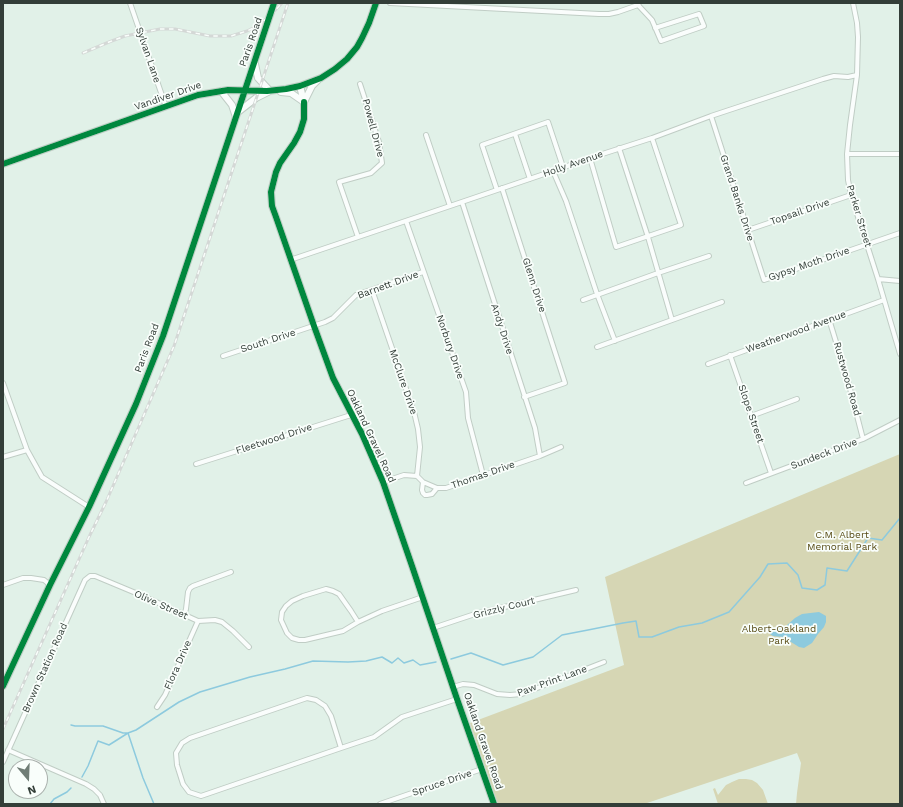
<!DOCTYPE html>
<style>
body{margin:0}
#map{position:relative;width:903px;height:807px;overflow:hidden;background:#e1f1e8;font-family:"Work Sans",sans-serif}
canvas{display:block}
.frame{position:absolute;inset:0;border:4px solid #333e38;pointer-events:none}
.north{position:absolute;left:8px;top:759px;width:40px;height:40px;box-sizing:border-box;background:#f9fefb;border:1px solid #aab1ad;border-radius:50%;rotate:161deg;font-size:11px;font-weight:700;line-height:16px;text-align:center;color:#333e38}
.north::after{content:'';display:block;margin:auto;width:14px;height:18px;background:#707d76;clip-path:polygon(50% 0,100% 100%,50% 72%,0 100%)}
</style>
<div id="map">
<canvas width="903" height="807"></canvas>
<div class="frame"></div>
<div class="north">N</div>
</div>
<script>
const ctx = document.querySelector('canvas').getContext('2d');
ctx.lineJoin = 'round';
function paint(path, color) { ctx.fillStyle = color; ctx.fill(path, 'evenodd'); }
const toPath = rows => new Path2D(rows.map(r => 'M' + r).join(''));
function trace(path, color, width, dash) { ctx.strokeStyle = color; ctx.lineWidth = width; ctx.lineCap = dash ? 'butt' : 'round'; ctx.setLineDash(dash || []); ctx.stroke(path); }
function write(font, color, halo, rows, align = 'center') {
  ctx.font = font + ' "Work Sans",sans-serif'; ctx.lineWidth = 3.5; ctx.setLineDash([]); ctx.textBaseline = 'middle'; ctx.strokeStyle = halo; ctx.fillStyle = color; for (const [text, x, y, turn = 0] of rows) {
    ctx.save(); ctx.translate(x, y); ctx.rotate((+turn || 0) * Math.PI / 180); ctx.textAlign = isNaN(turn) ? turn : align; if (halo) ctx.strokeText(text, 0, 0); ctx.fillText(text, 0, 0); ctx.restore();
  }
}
paint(toPath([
 [900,454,900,804,796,804,797,793,801,763,797,753,644,804,498,804,470,723,624,665,605,577],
 [739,779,746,779,752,780,757,783,763,790,768,804,718,804,713,789,715,788,718,795,726,785,732,782]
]), '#d6d6b4');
paint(toPath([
 [819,612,826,616,826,622,824,627,818,634,812,643,804,648,799,647,783,637,773,636,770,634,771,630,776,628,781,628,786,626,795,618,802,614]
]), '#8dcade');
trace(toPath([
 [451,659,471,653,503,665,533,657,562,635,588,630,623,623,636,621,639,637,652,637,679,627,702,623,729,612,760,577,768,564,787,563,798,575,802,588,817,590,825,585,827,568,847,571,868,538,882,540,900,518],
 [71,725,75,726,103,726,123,733,128,733,136,730,179,702,200,692,250,677,285,669,313,661,348,662,366,661,382,657,392,663,398,658,404,663,413,660,420,665,436,662],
 [82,777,88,766,98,741,109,745,128,733,143,778,154,804],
 [50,804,54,799,67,792,71,788]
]), '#8dcade', 1.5);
const street = toPath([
 [130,3,166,107],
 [390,3,599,14,609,14,618,12,638,5,639,3],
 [853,3,857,23,858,37,857,75,850,125,847,154,848,180,851,195,878,279,900,354],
 [638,5,652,20,661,41,704,26,699,14,655,28],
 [711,116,764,280,900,233],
 [515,134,530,179],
 [426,135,450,206],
 [619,148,648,237,672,320],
 [847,154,900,154],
 [590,158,616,247,681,225,652,138],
 [553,171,566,201,597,294,615,341],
 [502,188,565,383,524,397],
 [497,190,482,145,548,122,563,167],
 [462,202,535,428,540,456],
 [406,221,466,392,468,418,483,475],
 [748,230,851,195],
 [358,237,339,182,371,173,382,163,379,142,360,84],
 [290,260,450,206,553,171,590,158,652,138,711,116,823,79,834,76,848,77,857,75],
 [878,279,900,281],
 [372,290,414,412,418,429,420,447,417,476],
 [583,300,658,273,709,256],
 [829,319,848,381,863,439],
 [597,347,722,302],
 [730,355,771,473],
 [223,356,325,322,333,318,356,295,423,272],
 [708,364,884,300],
 [3,383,27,450,42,477,89,507],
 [751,416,797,399],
 [3,457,27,450],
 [196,464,351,415],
 [383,482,404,475,417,476,423,482,437,488,446,488,540,456,561,447],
 [423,482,422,490,423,493,425,495,427,495,432,494,437,488],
 [746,483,863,439,900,420],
 [3,585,23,578,31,578,44,580,50,585],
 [184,616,186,609,188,592,190,588,193,586,231,572],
 [358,622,351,611,339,594,333,591,326,589,303,596,292,601,286,606,282,612,281,620,287,633,292,638,299,640,305,640,343,631,358,622,382,611,423,597],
 [433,628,475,614,576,590],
 [453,687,463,684,474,685,497,694,510,695,522,694,604,662],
 [157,707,165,695,198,621],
 [341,748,331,716,325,706,316,700,307,698,190,738,182,743,176,753,177,765,183,784,189,792,201,796,341,748,374,737,402,717,457,699],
 [8,750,86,784,94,789,100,795,104,804],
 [3,762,85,580,90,576,95,576,143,596,198,621,215,620,222,622,233,631,249,647],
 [380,804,482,769]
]);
const secondary = toPath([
 [300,86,304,102,304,119,300,132,294,143,280,163,276,172,271,192,272,206,276,217,314,326,333,378,362,434,383,482,412,566,457,699,494,804],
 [221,91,232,105,236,117],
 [281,92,291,93,304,102],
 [304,102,312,86,318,80],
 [238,112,256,98,270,91,258,78,255,64],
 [3,164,198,95,228,90,267,91,286,89,300,86,321,78,335,69,347,59,357,47,362,38,369,23,376,3],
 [3,686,50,585,89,507,136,404,163,336,274,3]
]);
trace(street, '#c0cdc5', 6);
trace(secondary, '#c0cdc5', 8);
trace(street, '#fafdfc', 4);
trace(secondary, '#fafdfc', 6);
const rail = toPath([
 [83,53,109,42,125,36,160,29,175,29,210,36,231,36,247,31,255,27,269,17,282,3],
 [3,729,89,537,106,502,174,346,288,3]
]);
trace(rail, '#d4d8d6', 3);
trace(rail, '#f9fefb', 1.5, [4.5]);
trace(toPath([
 [304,102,304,119,300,132,294,143,280,163,276,172,271,192,272,206,276,217,314,326,333,378,362,434,383,482,412,566,457,699,494,804],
 [3,164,198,95,228,90,267,91,286,89,300,86,321,78,335,69,347,59,357,47,362,38,369,23,376,3],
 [3,686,50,585,89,507,136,404,163,336,274,3]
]), '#00873e', 6);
write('10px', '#333e38', '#f9fefb', [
 ["Paris Road",251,42,-71],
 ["Sylvan Lane",148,55,71],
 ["Vandiver Drive",168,96,-19],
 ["Powell Drive",373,128,75],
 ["Holly Avenue",573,164,-19],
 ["Grand Banks Drive",737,198,72],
 ["Topsail Drive",800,212,-19],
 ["Parker Street",859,216,73],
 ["Gypsy Moth Drive",809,264,-19],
 ["Barnett Drive",388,285,-20],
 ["Glenn Drive",534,285,72],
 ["Andy Drive",502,329,72],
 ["Weatherwood Avenue",796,332,-20],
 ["South Drive",268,341,-18],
 ["Norbury Drive",450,347,71],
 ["Paris Road",147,348,-69],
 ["Rustwood Road",847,379,74],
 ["McClure Drive",403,382,71],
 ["Slope Street",751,414,71],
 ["Oakland Gravel Road",371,436,65],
 ["Fleetwood Drive",274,439,-18],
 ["Sundeck Drive",824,454,-21],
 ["Thomas Drive",483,475,-19],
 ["Olive Street",161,605,24],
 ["Grizzly Court",504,608,-14],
 ["Flora Drive",178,665,-66],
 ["Brown Station Road",45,668,-66],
 ["Paw Print Lane",552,681,-20],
 ["Oakland Gravel Road",483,741,71],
 ["Spruce Drive",442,783,-19]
]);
write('10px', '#584c16', '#f9fefb', [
 ["C.M. Albert",842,535],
 ["Memorial Park",842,547],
 ["Albert-Oakland",779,629],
 ["Park",779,641]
]);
</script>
